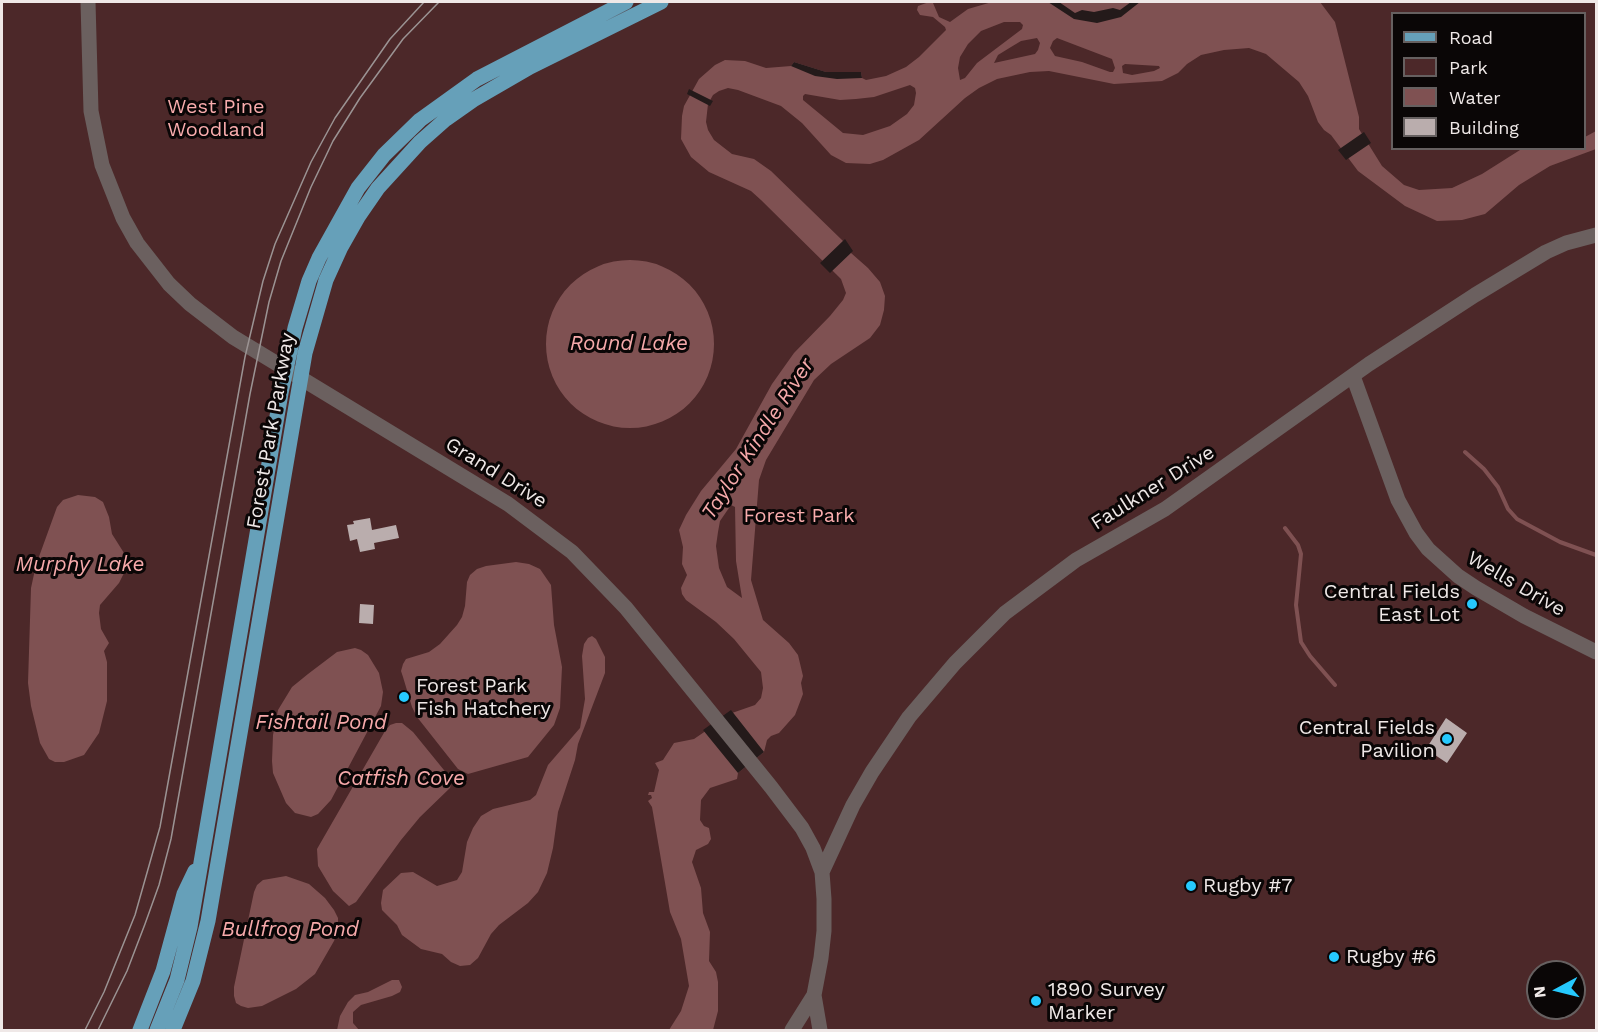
<!DOCTYPE html>
<style>
body{margin:0}
#map{position:relative;width:1598px;height:1032px;overflow:hidden;background:#241a1a;font-family:"Work Sans",sans-serif}
canvas{display:block}
.frame{position:absolute;inset:0;border:3px solid #efe8e7;pointer-events:none}
.legend{position:absolute;left:1391px;top:12px;width:195px;height:138px;box-sizing:border-box;background:#0a0606;border:2px solid #666060;margin:0;padding:8px 10px;list-style:none;font-size:18px;color:#efe8e7}
.legend li{display:flex;align-items:center;gap:12px;height:30px}
.legend b{width:30px;border:2px solid #666060}
.north{position:absolute;left:1526px;top:960px;width:60px;height:60px;box-sizing:border-box;background:#0a0606;border:2px solid #666060;border-radius:50%;rotate:263deg;font-size:16px;font-weight:700;line-height:24px;text-align:center;color:#efe8e7}
.north::after{content:'';display:block;margin:auto;width:21px;height:27px;background:#26c9fe;clip-path:polygon(50% 0,100% 100%,50% 72%,0 100%)}
</style>
<div id="map">
<canvas width="1598" height="1032"></canvas>
<div class="frame"></div>
<ul class="legend">
<li><b style="height:8px;background:#66a0b9"></b>Road</li>
<li><b style="height:16px;background:#4c2829"></b>Park</li>
<li><b style="height:16px;background:#7f5152"></b>Water</li>
<li><b style="height:16px;background:#baadad"></b>Building</li>
</ul>
<div class="north">N</div>
</div>
<script>
const ctx = document.querySelector('canvas').getContext('2d');
ctx.lineJoin = 'round';
function paint(path, color) { ctx.fillStyle = color; ctx.fill(path, 'evenodd'); }
const toPath = rows => new Path2D(rows.map(r => 'M' + r).join(''));
function trace(path, color, width, dash) { ctx.strokeStyle = color; ctx.lineWidth = width; ctx.lineCap = dash ? 'butt' : 'round'; ctx.setLineDash(dash || []); ctx.stroke(path); }
function write(font, color, halo, rows, align = 'center') {
  ctx.font = font + ' "Work Sans",sans-serif'; ctx.lineWidth = 6; ctx.setLineDash([]); ctx.textBaseline = 'middle'; ctx.strokeStyle = halo; ctx.fillStyle = color; for (const [text, x, y, turn = 0] of rows) {
    ctx.save(); ctx.translate(x, y); ctx.rotate((+turn || 0) * Math.PI / 180); ctx.textAlign = isNaN(turn) ? turn : align; if (halo) ctx.strokeText(text, 0, 0); ctx.fillText(text, 0, 0); ctx.restore();
  }
}
paint(toPath([
 [2,2,1596,2,1596,1030,2,1030],
 [1392,14,1584,14,1584,148,1392,148],
 [1538,972,1574,972,1574,1008,1538,1008]
]), '#4c2829');
paint(toPath([
 [929,2,933,3,939,17,950,22,968,9,992,2,1320,2,1335,22,1359,117,1359,129,1382,166,1404,185,1419,190,1452,188,1482,174,1520,150,1584,148,1585,137,1596,131,1596,149,1550,166,1519,185,1485,214,1462,220,1437,221,1405,206,1358,171,1331,135,1324,130,1318,122,1308,96,1299,82,1266,54,1249,48,1224,50,1201,55,1187,64,1178,73,1162,81,1114,84,1049,71,1030,72,997,79,979,88,965,98,919,140,883,160,870,164,846,163,831,155,802,123,781,106,738,90,728,88,719,91,713,95,708,104,706,122,708,130,714,140,732,154,754,159,771,171,843,241,851,253,868,268,880,282,885,296,884,310,880,325,870,338,831,364,814,380,766,460,759,480,751,580,763,620,789,643,798,655,803,676,801,683,803,694,795,715,779,733,771,736,767,740,764,752,738,773,737,779,710,788,701,800,700,820,704,826,709,828,711,839,708,844,696,850,692,862,701,888,703,913,710,932,709,961,716,972,718,982,718,1011,713,1030,669,1030,681,1011,689,986,681,939,670,912,652,807,648,801,652,798,651,795,648,795,649,792,654,792,659,770,655,763,663,760,674,743,694,739,732,713,755,705,761,698,763,688,761,672,734,639,716,622,686,600,682,594,681,588,687,575,682,564,683,547,679,530,686,515,701,491,736,449,772,384,794,353,830,316,843,300,846,293,841,279,761,200,751,191,709,172,691,157,681,139,682,116,684,106,699,79,715,65,725,60,745,61,766,68,791,66,794,62,826,72,861,72,862,78,866,80,886,76,906,67,919,57,946,30,945,27,933,17,920,15,917,10,918,6],
 [1004,22,1020,22,1023,25,1022,29,977,63,965,78,960,80,958,68,960,57,968,44,981,31],
 [1037,38,1040,43,1038,50,1035,54,994,63,998,55,1011,47,1021,41],
 [1057,38,1112,59,1115,68,1113,72,1110,72,1082,62,1055,56,1050,48,1053,41],
 [1125,64,1159,66,1160,68,1154,71,1132,75,1123,73,1122,66],
 [910,85,915,88,916,93,914,105,907,114,890,126,863,135,843,133,803,100,803,96,805,94,840,100,856,99,874,97],
 [731,505,735,507,736,561,742,598,727,587,719,568,716,546,718,532,720,521],
 '546 344a84 84 0 1 1 168 0a84 84 0 1 1-168 0Z',
 [78,495,95,497,103,502,109,517,112,534,124,553,124,573,119,583,100,605,99,613,101,629,109,643,104,651,107,662,107,701,99,733,84,755,64,762,55,762,49,759,40,743,31,706,28,683,31,588,36,565,57,507,63,500],
 [516,562,529,564,540,569,551,585,554,625,562,667,560,708,554,725,528,757,468,774,458,769,417,717,412,707,403,677,401,671,403,664,406,659,429,652,440,644,457,625,462,617,465,606,467,582,470,575,477,569,486,566],
 [592,636,596,639,605,657,605,673,578,744,575,760,558,812,553,848,547,873,538,892,528,903,499,925,491,934,478,958,470,965,460,966,451,962,442,954,421,949,402,935,397,925,382,910,381,903,383,890,401,873,413,872,437,886,457,880,462,872,467,842,473,828,481,816,493,809,530,800,536,795,548,765,580,728,585,699,582,656,584,644,588,638],
 [355,648,361,650,368,655,379,673,383,692,381,706,331,800,318,814,311,817,295,813,286,803,273,773,272,761,273,735,278,710,292,687,308,674,337,652],
 [396,723,402,723,413,732,448,775,451,784,450,788,420,817,401,840,356,902,349,906,333,891,318,866,317,849,385,731,390,725],
 [286,876,309,884,325,898,334,910,338,918,338,930,334,941,315,974,296,989,262,1006,248,1008,241,1006,236,1003,234,996,234,987,254,892,257,885,263,880],
 [392,980,399,980,402,987,400,992,392,996,361,1005,353,1012,353,1023,359,1030,337,1030,340,1016,348,1002,355,995,368,992]
]), '#7f5152');
paint(toPath([
 [1048,2,1059,2,1075,13,1082,10,1094,12,1113,8,1120,10,1131,2,1140,2,1121,17,1097,23,1074,19],
 [794,62,826,72,861,72,862,78,837,79,815,76,791,66],
 [689,89,713,101,710,106,687,94],
 [1364,132,1371,143,1346,160,1338,150],
 [845,239,853,251,830,273,820,263],
 [731,710,764,752,738,773,703,730]
]), '#241a1a');
trace(toPath([
 [1465,452,1484,469,1498,487,1508,509,1517,519,1560,542,1596,555],
 [1285,528,1298,545,1301,554,1296,605,1301,642,1310,656,1335,685]
]), '#7f5152', 4);
paint(toPath([
 [370,518,372,530,396,525,399,538,374,543,375,549,360,552,357,539,350,541,347,525,354,524,353,521],
 [360,604,374,605,373,624,359,623],
 [1446,718,1467,733,1447,763,1426,749]
]), '#baadad');
trace(toPath([
 [88,2,91,111,102,165,123,218,137,243,169,284,190,304,233,337,508,504,572,552,626,608,771,787,802,828,813,848,822,872,824,899,824,931,821,958,814,995,792,1030],
 [1353,376,1398,500,1416,533,1428,549,1458,576,1476,588,1524,616,1596,652],
 [822,872,853,805,872,772,909,717,955,663,1005,613,1076,560,1165,509,1369,364,1475,295,1546,252,1566,243,1596,235],
 [814,995,820,1030]
]), '#6b605f', 15);
trace(toPath([
 [140,1030,163,971,184,894,195,871],
 [157,1030,177,980,190,927,281,393,295,328,309,281,319,258,358,188,384,155,420,120,477,79,626,2],
 [173,1030,193,981,208,921,305,353,326,280,341,247,358,217,378,188,420,142,446,119,473,100,530,67,661,2]
]), '#66a0b9', 15);
trace(toPath([
 [85,1030,104,992,135,915,160,827,245,357,263,281,275,244,311,162,335,118,390,39,424,2],
 [98,1030,127,971,145,924,159,885,171,839,250,394,269,302,281,261,311,187,333,141,360,98,403,39,439,2]
]), '#9b9393', 1.5);
for (const [x, y, r, color] of [
 [1472,604,6,"#26c9fe"],
 [404,697,6,"#26c9fe"],
 [1447,739,6,"#26c9fe"],
 [1191,886,6,"#26c9fe"],
 [1334,957,6,"#26c9fe"],
 [1036,1001,6,"#26c9fe"]
]) { const dot = new Path2D(); dot.arc(x, y, r, 0, 2 * Math.PI); ctx.fillStyle = color; ctx.fill(dot); trace(dot, '#0a0606', 2); }
write('20px', '#f9acad', '#0a0606', [
 ["West Pine",216,107],
 ["Woodland",216,130],
 ["Forest Park",799,516]
]);
write('20px', '#efe8e7', '#0a0606', [
 ["Forest Park Parkway",271,431,-80],
 ["Grand Drive",496,473,32],
 ["Faulkner Drive",1153,488,-32],
 ["Wells Drive",1516,584,30]
]);
write('20px', '#efe8e7', '#0a0606', [
 ["Central Fields",1460,592,"right"],
 ["East Lot",1460,615,"right"],
 ["Forest Park",416,686],
 ["Fish Hatchery",416,709],
 ["Central Fields",1435,728,"right"],
 ["Pavilion",1435,751,"right"],
 ["Rugby #7",1203,886],
 ["Rugby #6",1346,957],
 ["1890 Survey",1048,990],
 ["Marker",1048,1013]
], 'left');
write('italic 21px', '#f6a9aa', '#0a0606', [
 ["Round Lake",629,344],
 ["Taylor Kindle River",758,439,-57],
 ["Murphy Lake",80,565],
 ["Fishtail Pond",321,723],
 ["Catfish Cove",401,779],
 ["Bullfrog Pond",290,930]
]);
</script>
